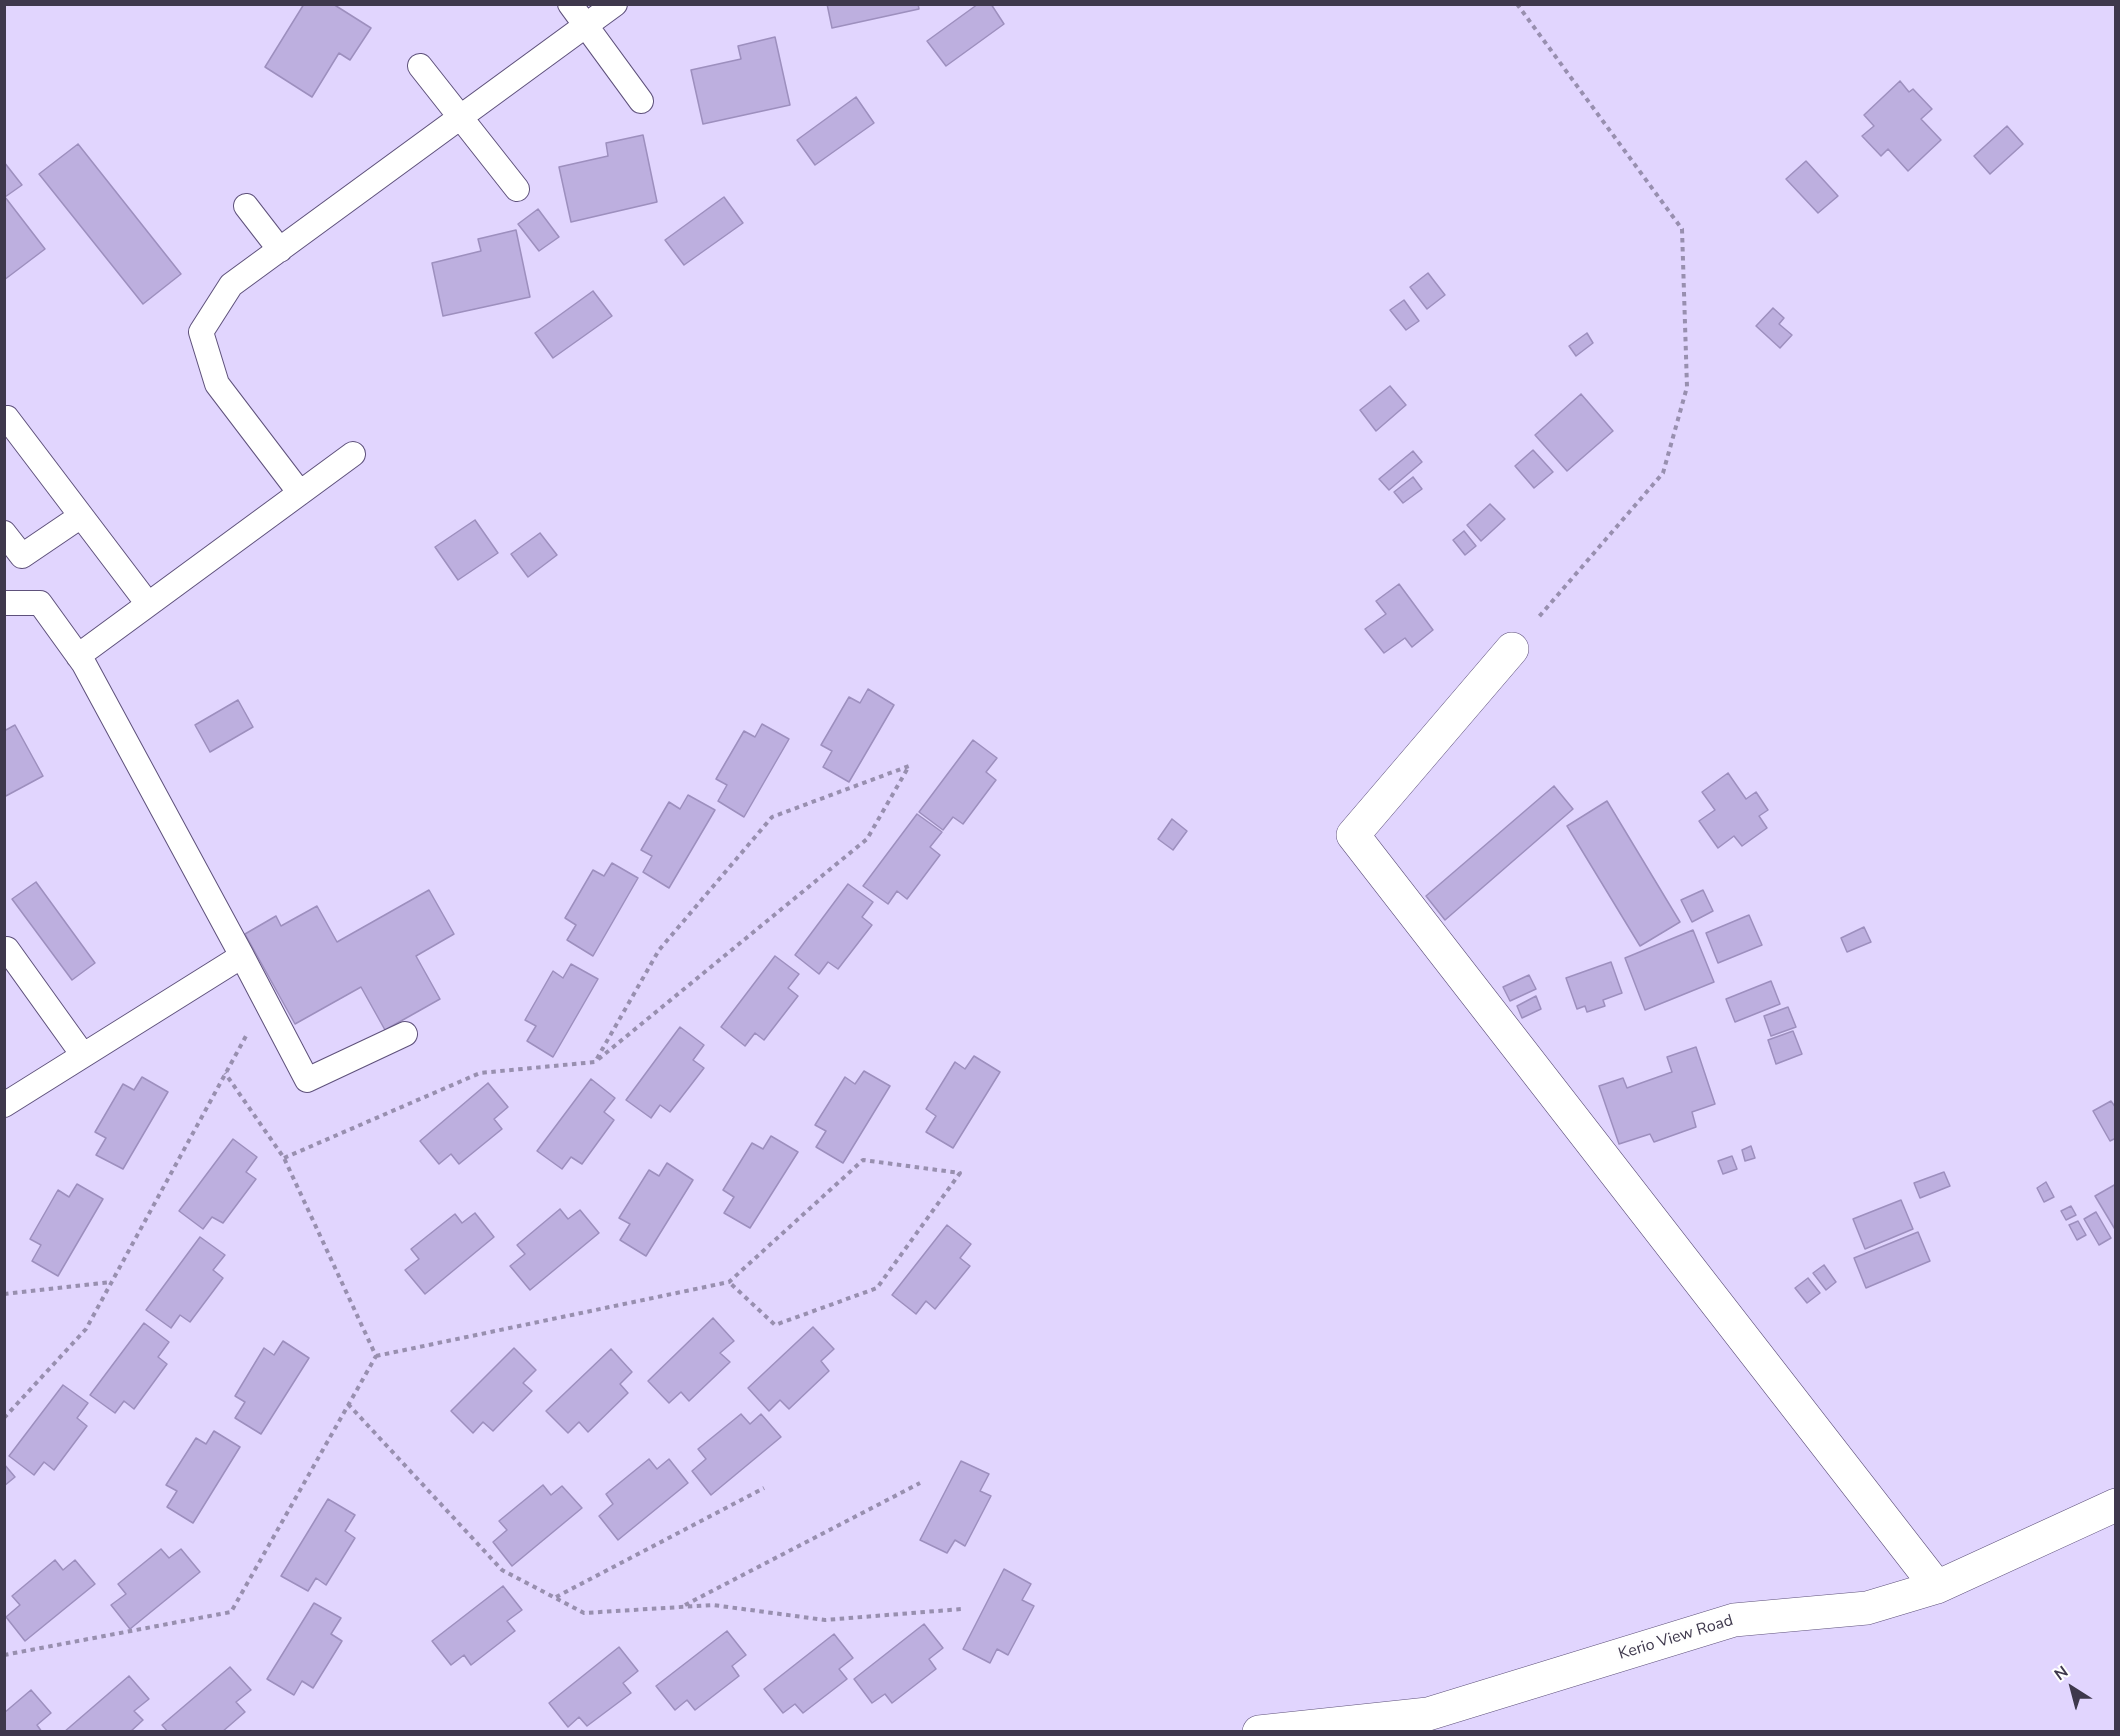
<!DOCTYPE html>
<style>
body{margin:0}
#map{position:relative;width:2120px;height:1736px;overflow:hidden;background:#e1d5fe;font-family:"Nunito Sans",sans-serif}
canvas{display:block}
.frame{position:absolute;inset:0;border:6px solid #3e384c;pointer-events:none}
.north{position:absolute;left:2042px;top:1658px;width:60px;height:60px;-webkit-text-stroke:4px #fefefe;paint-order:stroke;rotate:324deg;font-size:16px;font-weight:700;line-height:24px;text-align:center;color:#3e384c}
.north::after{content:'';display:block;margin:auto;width:21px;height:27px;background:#3e384c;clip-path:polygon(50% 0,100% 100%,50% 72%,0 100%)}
</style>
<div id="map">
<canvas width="2120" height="1736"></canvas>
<div class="frame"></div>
<div class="north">N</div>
</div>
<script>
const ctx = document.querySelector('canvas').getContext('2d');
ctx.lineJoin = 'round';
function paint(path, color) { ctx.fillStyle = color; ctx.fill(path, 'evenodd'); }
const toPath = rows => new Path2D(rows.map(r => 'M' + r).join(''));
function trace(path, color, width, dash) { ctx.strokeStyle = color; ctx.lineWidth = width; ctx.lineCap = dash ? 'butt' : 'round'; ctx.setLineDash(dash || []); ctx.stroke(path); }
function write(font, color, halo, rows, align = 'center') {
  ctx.font = font + ' "Nunito Sans",sans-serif'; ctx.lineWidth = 5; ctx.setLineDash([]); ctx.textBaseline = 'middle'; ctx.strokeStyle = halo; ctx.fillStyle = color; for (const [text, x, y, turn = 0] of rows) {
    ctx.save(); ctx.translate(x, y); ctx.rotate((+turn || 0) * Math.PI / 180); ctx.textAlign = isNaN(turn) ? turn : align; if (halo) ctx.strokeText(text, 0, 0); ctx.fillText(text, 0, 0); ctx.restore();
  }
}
const building = toPath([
 [304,4,333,4,371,28,350,60,339,53,312,97,265,67,304,4],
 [827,4,918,4,919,9,832,28,827,4],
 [978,4,991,4,1004,24,946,66,927,41,978,4],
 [775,37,790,105,703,124,691,70,741,59,738,46,775,37],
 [1900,81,1909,92,1913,89,1932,109,1921,119,1941,140,1908,171,1888,149,1881,156,1862,136,1874,126,1864,115,1900,81],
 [856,97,874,123,815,165,797,140,856,97],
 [2007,126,2023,144,1990,174,1974,156,2007,126],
 [643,135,657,202,571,222,559,167,608,156,606,143,643,135],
 [78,144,181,274,143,304,39,174,78,144],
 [1806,161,1838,196,1818,213,1786,179,1806,161],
 [4,162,22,185,5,197,45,249,4,280,4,162],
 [724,197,743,223,684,265,665,240,724,197],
 [538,209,559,237,539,251,518,224,538,209],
 [516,230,530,297,443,316,432,263,481,251,478,239,516,230],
 [1428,273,1445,295,1427,309,1410,287,1428,273],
 [593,291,612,316,553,358,535,333,593,291],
 [1404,300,1419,321,1406,330,1390,310,1404,300],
 [1773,308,1784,318,1779,324,1792,335,1780,348,1756,326,1773,308],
 [1587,333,1593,343,1576,356,1569,346,1587,333],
 [1390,386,1406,405,1376,431,1360,410,1390,386],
 [1581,394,1613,431,1567,471,1535,435,1581,394],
 [1533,450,1553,472,1534,488,1515,466,1533,450],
 [1413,451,1422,462,1389,490,1379,479,1413,451],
 [1413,477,1422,489,1403,503,1394,492,1413,477],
 [1490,504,1505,519,1481,541,1467,525,1490,504],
 [475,520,498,553,458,580,435,547,475,520],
 [1464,531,1476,546,1465,555,1453,540,1464,531],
 [540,533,557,555,528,577,511,554,540,533],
 [1399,584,1433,630,1412,647,1405,638,1384,653,1365,629,1386,614,1376,601,1399,584],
 [868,689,894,705,849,782,823,767,832,751,821,745,849,697,860,703,868,689],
 [238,700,253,727,210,752,195,725,238,700],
 [762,724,789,739,744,817,718,801,727,785,716,779,744,731,755,737,762,724],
 [15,725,43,776,4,797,4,731,15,725],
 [973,740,997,758,986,772,996,780,963,824,953,817,943,830,919,812,973,740],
 [1728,773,1746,799,1756,792,1768,810,1759,816,1767,828,1742,846,1734,836,1718,848,1699,821,1715,810,1702,792,1728,773],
 [1554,786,1573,809,1445,920,1426,896,1554,786],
 [688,795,715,810,669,888,643,872,652,856,641,850,669,802,680,809,688,795],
 [1607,801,1680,922,1640,946,1567,826,1607,801],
 [917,814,942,832,930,847,940,855,907,899,897,891,888,904,863,886,917,814],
 [1172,819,1187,831,1173,850,1158,839,1172,819],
 [612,863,638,878,593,956,567,940,576,925,565,918,593,870,604,876,612,863],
 [36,882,95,963,72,980,12,899,36,882],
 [848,884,873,902,862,917,872,925,838,969,828,962,819,974,795,955,848,884],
 [429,890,454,934,416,956,440,999,385,1030,361,987,295,1024,245,934,276,916,281,926,317,906,337,942,429,890],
 [1703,890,1713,911,1692,922,1681,900,1703,890],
 [1749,915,1762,945,1718,963,1706,933,1749,915],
 [1864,927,1871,942,1847,952,1841,938,1864,927],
 [1693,930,1714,982,1645,1010,1625,958,1693,930],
 [775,956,799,974,788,988,798,996,764,1040,755,1033,745,1046,721,1027,775,956],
 [1611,962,1622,993,1603,1000,1605,1006,1587,1012,1585,1006,1577,1009,1566,978,1611,962],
 [571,964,598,979,553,1057,527,1041,536,1026,525,1020,553,971,563,978,571,964],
 [1529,975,1536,989,1510,1001,1503,987,1529,975],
 [1771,981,1780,1004,1735,1022,1726,999,1771,981],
 [1536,996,1541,1009,1522,1018,1517,1006,1536,996],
 [1788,1007,1796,1027,1771,1036,1764,1016,1788,1007],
 [680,1027,704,1045,693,1060,704,1068,670,1112,660,1105,651,1118,626,1100,680,1027],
 [1793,1031,1802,1054,1776,1064,1768,1040,1793,1031],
 [1696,1047,1715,1104,1692,1112,1696,1127,1654,1142,1650,1134,1619,1144,1599,1086,1623,1078,1627,1088,1672,1072,1667,1057,1696,1047],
 [974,1056,1000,1072,953,1148,926,1132,936,1116,926,1109,955,1062,965,1069,974,1056],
 [864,1071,890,1086,843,1163,816,1147,826,1131,815,1125,845,1077,855,1084,864,1071],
 [142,1077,168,1092,123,1169,96,1155,106,1138,95,1132,123,1084,134,1090,142,1077],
 [591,1079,615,1098,604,1112,614,1120,582,1164,571,1157,562,1169,537,1151,591,1079],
 [488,1083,508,1107,494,1119,502,1129,459,1164,451,1154,439,1164,420,1141,488,1083],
 [2111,1101,2116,1108,2116,1138,2110,1141,2093,1111,2111,1101],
 [771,1136,798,1152,750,1228,724,1213,734,1197,723,1190,752,1143,763,1149,771,1136],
 [233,1139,257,1157,246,1172,256,1179,223,1223,212,1217,203,1229,179,1211,233,1139],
 [1751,1146,1755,1158,1745,1161,1742,1150,1751,1146],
 [1732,1156,1737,1169,1723,1174,1718,1161,1732,1156],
 [667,1163,693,1180,646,1256,620,1240,630,1224,619,1218,649,1170,659,1176,667,1163],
 [1944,1172,1950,1186,1920,1198,1914,1183,1944,1172],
 [2046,1182,2054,1197,2044,1202,2037,1188,2046,1182],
 [77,1184,103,1199,58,1276,32,1261,41,1245,30,1239,58,1190,69,1197,77,1184],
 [2116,1184,2116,1231,2095,1196,2116,1184],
 [1901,1200,1913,1229,1865,1249,1853,1219,1901,1200],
 [2071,1206,2076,1215,2066,1220,2061,1211,2071,1206],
 [560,1209,568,1219,580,1210,599,1233,530,1290,510,1266,525,1254,517,1245,560,1209],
 [2096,1212,2111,1238,2099,1245,2084,1219,2096,1212],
 [475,1213,494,1237,425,1294,405,1270,419,1259,411,1249,455,1214,462,1223,475,1213],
 [2078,1221,2086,1235,2077,1240,2069,1225,2078,1221],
 [947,1225,971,1244,960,1258,970,1266,935,1309,926,1301,916,1314,892,1295,947,1225],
 [1918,1232,1930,1261,1866,1288,1854,1258,1918,1232],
 [200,1237,225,1255,213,1270,223,1278,190,1322,180,1315,171,1328,146,1310,200,1237],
 [1824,1265,1836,1282,1826,1290,1813,1273,1824,1265],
 [1808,1278,1820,1293,1807,1303,1795,1288,1808,1278],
 [713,1318,734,1341,720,1353,730,1362,689,1401,681,1392,669,1403,648,1381,713,1318],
 [144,1323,169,1342,158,1357,167,1364,134,1409,124,1401,115,1413,90,1395,144,1323],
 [813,1327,834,1349,821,1361,829,1371,789,1409,780,1400,769,1411,748,1388,813,1327],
 [283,1341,309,1358,261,1434,235,1418,245,1402,235,1396,264,1348,274,1355,283,1341],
 [514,1348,536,1370,523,1383,532,1391,493,1431,483,1422,473,1433,451,1411,514,1348],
 [611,1349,632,1372,620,1384,628,1393,588,1432,579,1422,568,1433,546,1411,611,1349],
 [63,1385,88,1403,77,1418,87,1426,54,1470,44,1462,34,1475,9,1456,63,1385],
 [741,1414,750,1424,761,1414,781,1437,711,1495,692,1471,706,1459,698,1449,741,1414],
 [214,1431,240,1447,193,1523,167,1507,177,1491,166,1485,196,1438,206,1444,214,1431],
 [649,1459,657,1469,669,1459,688,1483,618,1540,599,1516,613,1504,606,1494,649,1459],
 [961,1461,989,1474,980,1491,991,1496,965,1546,955,1540,947,1553,920,1540,961,1461],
 [4,1464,15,1477,4,1486,4,1464],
 [543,1485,551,1495,562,1486,582,1508,512,1566,493,1542,507,1530,499,1521,543,1485],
 [328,1499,355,1515,345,1531,355,1538,326,1585,316,1578,308,1591,281,1576,328,1499],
 [161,1549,169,1558,181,1549,200,1572,130,1629,111,1605,126,1594,118,1584,161,1549],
 [55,1560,63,1570,75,1560,95,1584,25,1641,6,1617,20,1605,12,1596,55,1560],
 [1004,1569,1031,1584,1022,1600,1034,1606,1008,1655,997,1649,990,1663,963,1649,1004,1569],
 [503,1586,522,1610,507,1621,515,1631,471,1665,464,1655,451,1665,432,1641,503,1586],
 [314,1603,341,1618,331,1634,342,1641,313,1688,302,1681,294,1695,267,1679,314,1603],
 [924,1624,943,1648,929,1659,936,1669,892,1703,885,1694,872,1703,854,1679,924,1624],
 [727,1631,746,1655,732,1666,739,1676,695,1710,687,1700,675,1710,656,1686,727,1631],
 [834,1634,853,1658,839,1669,847,1679,803,1713,795,1704,783,1713,764,1689,834,1634],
 [619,1647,638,1671,623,1683,631,1693,587,1726,579,1717,568,1727,549,1703,619,1647],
 [230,1667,251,1690,236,1702,245,1712,222,1732,168,1732,162,1725,230,1667],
 [129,1676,149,1699,134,1711,143,1720,130,1732,64,1732,129,1676],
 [31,1690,51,1713,37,1725,42,1732,4,1732,4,1713,31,1690]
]);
paint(building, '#bdafdf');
trace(building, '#9d8fbe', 1.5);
const lane = toPath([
 [570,4,641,101],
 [420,66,517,189],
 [246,206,280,250],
 [7,418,148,604],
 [300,493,217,384,201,332,231,285,615,4],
 [4,533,22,556,81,516],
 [4,603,40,603,84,664,242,956,4,1105],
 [78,656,353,454],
 [4,951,7,949,83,1055],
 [242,956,307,1080,405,1034]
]);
const street = toPath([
 [1512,649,1353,835,1937,1587],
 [1259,1732,1428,1714,1734,1620,1867,1608,1937,1587,2116,1505]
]);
trace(lane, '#5e517b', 26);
trace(street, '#5e517b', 34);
trace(toPath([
 [1517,4,1682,229,1687,387,1663,473,1537,619],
 [284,1158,480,1073,595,1062,659,950,772,817,909,766,867,839,595,1062],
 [4,1294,111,1282],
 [376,1356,729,1282,863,1160,960,1173,877,1288,775,1325,729,1282],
 [348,1404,502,1570,584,1613,713,1605,825,1620,962,1609],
 [4,1418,86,1329,246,1036],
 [556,1597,764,1488],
 [685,1605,920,1483],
 [4,1655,231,1612,376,1356,284,1158,225,1073]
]), '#988faf', 4, [4.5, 4.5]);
trace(lane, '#fff', 24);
trace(street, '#fff', 33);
write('16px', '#3e384c', '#fefefe', [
 ["Kerio View Road",1676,1638,-17]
]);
</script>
